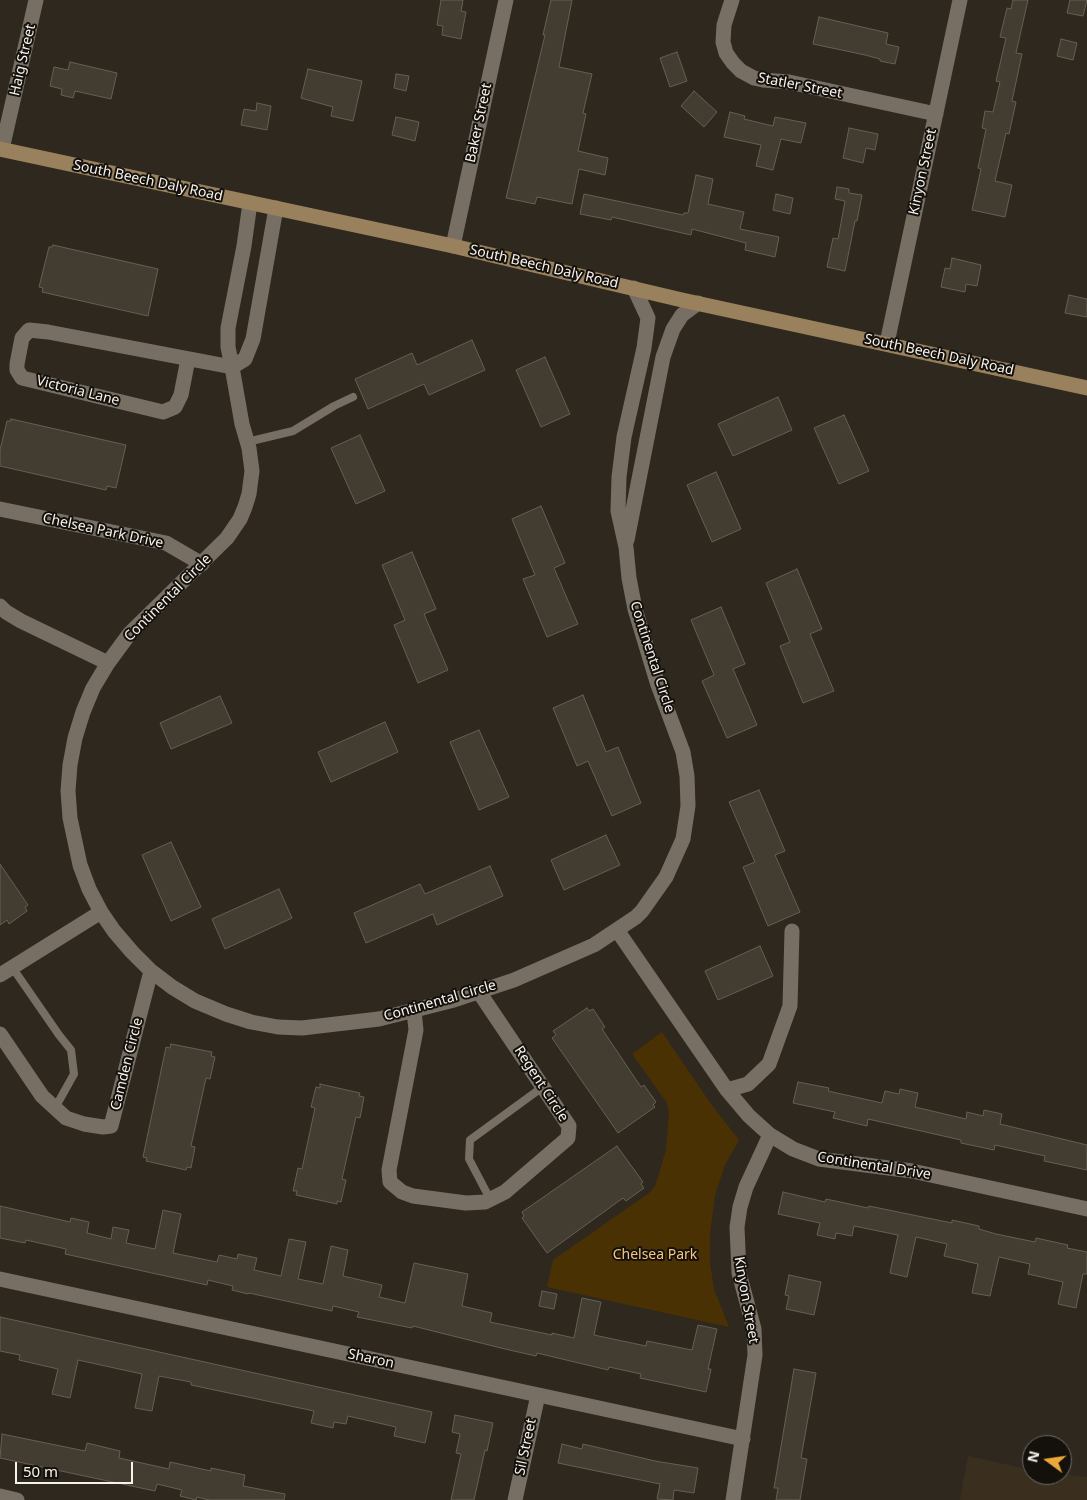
<!DOCTYPE html>
<style>
body{margin:0}
#map{position:relative;width:1087px;height:1500px;overflow:hidden;background:#2f281e;font-family:"Noto Sans",sans-serif}
canvas{display:block}
.north{position:absolute;left:1022px;top:1435px;width:50px;height:50px;box-sizing:border-box;background:#14110d;border:1px solid #6f6b66;border-radius:50%;rotate:284deg;font-size:14px;font-weight:700;line-height:20px;text-align:center;color:#f7f2eb}
.north::after{content:'';display:block;margin:auto;width:18px;height:22px;background:#eca93a;clip-path:polygon(50% 0,100% 100%,50% 72%,0 100%)}
.scale{position:absolute;left:15px;top:1462px;width:118px;height:22px;box-sizing:border-box;border:2px solid #f7f2eb;border-top:0;padding-left:6px;font-size:15px;line-height:18px;white-space:nowrap;color:#f7f2eb;-webkit-text-stroke:4px #14110d;paint-order:stroke}
</style>
<div id="map">
<canvas width="1087" height="1500"></canvas>
<div class="north">N</div>
<div class="scale">50 m</div>
</div>
<script>
const ctx = document.querySelector('canvas').getContext('2d');
ctx.lineJoin = 'round';
function paint(path, color) { ctx.fillStyle = color; ctx.fill(path, 'evenodd'); }
const toPath = rows => new Path2D(rows.map(r => 'M' + r).join(''));
function trace(path, color, width, dash) { ctx.strokeStyle = color; ctx.lineWidth = width; ctx.lineCap = dash ? 'butt' : 'round'; ctx.setLineDash(dash || []); ctx.stroke(path); }
function write(font, color, halo, rows, align = 'center') {
  ctx.font = font + ' "Noto Sans",sans-serif'; ctx.lineWidth = 4; ctx.setLineDash([]); ctx.textBaseline = 'middle'; ctx.strokeStyle = halo; ctx.fillStyle = color; for (const [text, x, y, turn = 0] of rows) {
    ctx.save(); ctx.translate(x, y); ctx.rotate((+turn || 0) * Math.PI / 180); ctx.textAlign = isNaN(turn) ? turn : align; if (halo) ctx.strokeText(text, 0, 0); ctx.fillText(text, 0, 0); ctx.restore();
  }
}
paint(toPath([
 [968,1456,1032,1470,1032,1475,1062,1474,1087,1477,1087,1500,960,1500]
]), '#3a2f1f');
paint(toPath([
 [662,1032,711,1104,739,1140,725,1165,715,1195,710,1234,710,1263,714,1289,729,1327,547,1287,553,1260,649,1193,655,1186,666,1150,669,1113,667,1103,632,1054]
]), '#4a3104');
const building = toPath([
 [441,0,463,0,461,11,466,12,461,39,442,35,443,26,437,25,441,0],
 [551,0,572,0,559,67,592,74,583,113,586,114,578,151,608,158,605,175,579,169,572,204,537,197,535,204,506,198,545,35,543,35,551,0],
 [1013,0,1028,0,1016,53,1022,54,1012,101,1016,102,1009,134,1006,133,995,181,1012,185,1005,217,972,210,981,169,978,168,986,129,982,128,985,111,993,112,1000,82,996,81,1006,38,1000,37,1007,8,1011,9,1013,0],
 [1070,0,1087,0,1083,16,1067,13,1070,0],
 [819,17,888,33,886,44,899,47,895,64,880,61,880,59,865,55,813,44,819,17],
 [1061,39,1077,43,1073,60,1057,56,1061,39],
 [677,52,687,81,670,87,660,58,677,52],
 [70,62,117,73,111,99,75,91,73,98,61,95,62,89,50,86,54,67,68,70,70,62],
 [308,69,362,81,353,121,331,116,333,107,301,98,308,69],
 [396,74,409,76,406,91,394,88,396,74],
 [694,91,717,112,704,127,681,106,694,91],
 [257,103,271,106,267,130,241,125,244,109,256,111,257,103],
 [730,112,745,116,744,119,773,126,775,117,806,123,801,143,781,139,773,170,756,166,761,145,724,137,730,112],
 [396,117,419,122,415,141,392,135,396,117],
 [849,128,878,134,875,150,866,148,863,163,843,158,849,128],
 [696,175,713,179,708,204,744,212,740,229,779,237,775,257,745,250,746,243,692,229,691,235,612,217,611,220,580,214,584,194,683,215,684,213,688,213,696,175],
 [837,187,849,189,849,193,862,195,857,221,855,221,845,271,827,267,833,238,838,239,845,201,835,199,837,187],
 [776,194,793,198,790,214,773,210,776,194],
 [53,245,158,269,148,316,42,292,43,288,39,287,49,247,52,247,53,245],
 [952,258,981,265,977,286,966,284,965,292,941,287,945,268,950,269,952,258],
 [1069,295,1087,299,1087,317,1065,313,1069,295],
 [472,340,485,370,429,395,424,384,368,409,355,379,412,353,417,365,472,340],
 [545,357,570,414,541,427,516,370,545,357],
 [778,397,792,430,733,456,718,424,778,397],
 [844,415,869,471,839,484,814,428,844,415],
 [11,419,126,445,116,488,107,486,106,490,0,466,0,450,7,421,11,421,11,419],
 [360,435,385,491,356,504,331,448,360,435],
 [716,472,741,529,712,542,687,485,716,472],
 [541,506,565,563,554,568,578,624,547,637,523,579,535,575,512,519,541,506],
 [412,552,436,609,424,614,448,670,418,683,394,625,405,620,382,565,412,552],
 [797,569,822,629,810,634,834,691,803,703,780,646,790,642,766,583,797,569],
 [721,607,745,664,733,669,757,725,727,738,702,681,714,675,691,620,721,607],
 [583,695,606,752,618,747,641,803,612,816,588,761,577,766,553,708,583,695],
 [220,696,232,723,171,749,160,723,220,696],
 [385,722,398,752,331,782,318,752,385,722],
 [479,730,509,797,479,810,450,742,479,730],
 [759,790,785,851,775,855,800,912,768,926,743,867,755,862,729,802,759,790],
 [606,835,620,865,564,890,551,860,606,835],
 [171,842,201,907,171,921,142,855,171,842],
 [0,864,28,905,25,907,27,911,9,924,7,920,0,925,0,864],
 [490,866,503,896,437,925,433,914,366,943,354,913,420,884,425,894,490,866],
 [279,889,292,918,225,949,212,919,279,889],
 [760,946,773,976,718,1000,705,971,760,946],
 [587,1008,589,1011,593,1009,605,1027,602,1029,641,1087,644,1085,656,1102,653,1105,655,1107,618,1133,552,1038,556,1035,553,1031,587,1008],
 [171,1044,212,1052,211,1056,215,1057,210,1079,206,1078,191,1146,195,1147,191,1168,187,1167,186,1170,146,1161,147,1158,143,1157,166,1047,170,1048,171,1044],
 [798,1082,829,1088,828,1091,882,1103,885,1091,899,1094,900,1089,918,1093,915,1107,966,1119,967,1112,983,1116,984,1110,1002,1114,1000,1124,1087,1145,1087,1170,1044,1161,1045,1156,995,1145,994,1150,961,1143,961,1140,868,1119,867,1126,833,1118,835,1112,793,1103,798,1082],
 [320,1084,360,1093,359,1096,364,1097,360,1118,356,1117,342,1179,346,1180,341,1202,337,1201,337,1204,296,1195,297,1191,293,1191,298,1168,302,1169,315,1108,311,1107,316,1087,320,1088,320,1084],
 [617,1146,643,1182,641,1184,644,1188,626,1201,623,1198,547,1253,522,1218,524,1216,522,1212,617,1146],
 [783,1192,825,1202,826,1199,868,1208,869,1206,952,1223,952,1220,979,1226,979,1229,996,1234,1035,1242,1036,1238,1068,1245,1067,1248,1087,1252,1087,1274,1083,1274,1076,1308,1058,1304,1063,1282,1028,1274,1030,1264,999,1257,990,1296,972,1293,978,1264,944,1256,947,1244,916,1237,907,1277,890,1273,898,1235,854,1226,852,1236,836,1233,835,1239,817,1235,820,1223,778,1214,783,1192],
 [0,1206,70,1222,71,1218,89,1222,87,1233,111,1239,113,1227,129,1230,126,1243,155,1249,163,1210,181,1214,173,1253,217,1262,219,1255,237,1259,238,1254,257,1258,254,1270,281,1276,289,1239,306,1242,298,1279,323,1284,331,1246,348,1250,343,1276,382,1285,379,1297,405,1303,414,1263,468,1274,462,1306,492,1313,490,1322,552,1335,552,1333,574,1338,582,1298,601,1302,594,1335,646,1346,647,1341,692,1350,698,1325,717,1329,708,1369,711,1369,706,1392,640,1378,641,1374,609,1367,608,1370,537,1353,536,1356,505,1349,413,1326,412,1328,357,1317,359,1312,333,1306,332,1311,249,1293,248,1294,232,1290,233,1286,208,1280,207,1285,65,1254,66,1249,26,1240,25,1243,0,1238,0,1206],
 [789,1275,821,1282,814,1315,786,1309,789,1296,785,1295,789,1275],
 [542,1291,557,1294,554,1309,539,1306,542,1291],
 [0,1317,432,1412,425,1443,394,1436,396,1427,348,1416,346,1424,334,1422,333,1428,311,1423,314,1411,191,1385,191,1382,159,1376,152,1411,135,1408,142,1374,78,1360,70,1398,52,1394,58,1369,19,1360,20,1355,0,1351,0,1317],
 [794,1369,816,1373,801,1458,807,1459,800,1500,776,1500,778,1488,774,1488,794,1369],
 [455,1415,493,1423,487,1451,485,1450,474,1500,451,1500,461,1454,456,1453,460,1434,452,1432,455,1415],
 [2,1434,85,1451,87,1443,120,1451,119,1458,169,1469,170,1462,211,1471,211,1468,245,1475,243,1486,285,1494,284,1500,209,1500,197,1497,196,1500,180,1496,182,1490,157,1484,155,1491,0,1458,2,1434],
 [562,1444,582,1449,583,1444,655,1461,698,1468,694,1493,674,1490,673,1500,657,1499,660,1484,558,1463,562,1444]
]);
paint(building, '#433c31');
trace(building, '#675f53', 1);
trace(toPath([
 [247,442,293,431,334,406,353,397],
 [12,967,59,1035,71,1050,74,1074,55,1108],
 [490,1199,469,1159,470,1140,544,1086]
]), '#786f64', 8);
trace(toPath([
 [732,0,724,25,723,42,726,53,733,63,741,71,754,78,763,80,789,82,936,114],
 [2,149,36,0],
 [250,203,244,246,228,328,228,347,232,367,245,359,253,339,276,208],
 [453,246,506,0],
 [887,343,960,0],
 [188,359,181,395,175,407,163,412,22,378,17,370,17,364,22,338,29,330,48,332,232,367,242,424,249,448,252,471,249,494,245,507,240,519,227,538,130,633,108,663,93,688,83,712,75,738,70,765,68,791,70,818,80,865,89,889,101,912,114,931,132,952,151,971,172,987,195,1001,226,1014,251,1022,278,1027,302,1028,379,1019,454,1000,514,980,594,945,636,917,642,911,666,877,683,839,688,806,687,776,683,752,658,685,635,609,629,578,626,547,618,511,619,477,624,437,644,348,648,318,634,288],
 [0,509,166,543,202,564],
 [627,540,663,357,673,329,682,315,698,303],
 [0,606,6,612,21,621,108,663],
 [617,930,727,1090,749,1116,770,1135,793,1149,819,1159,912,1171,1087,1209],
 [0,975,101,912],
 [414,1011,416,1030,389,1170,390,1182,402,1192,413,1196,466,1203,485,1202,505,1192,568,1138,569,1126,479,992],
 [0,1034,42,1096,66,1118,84,1124,103,1127,111,1126,151,971],
 [727,1090,748,1084,769,1064,790,1006,792,931],
 [0,1279,743,1439],
 [0,1496,17,1500],
 [515,1500,538,1395],
 [733,1500,755,1355,754,1329,739,1273,737,1227,740,1207,746,1187,770,1135]
]), '#786f64', 15);
trace(toPath([
 [0,149,453,246,682,300,1087,388]
]), '#99815d', 15);
write('14px', '#f7f2eb', '#14110d', [
 ["Haig Street",23,60,-77],
 ["Statler Street",800,86,11],
 ["Baker Street",479,123,-78],
 ["Kinyon Street",923,172,-78],
 ["South Beech Daly Road",148,181,12],
 ["South Beech Daly Road",544,267,13],
 ["South Beech Daly Road",939,355,12],
 ["Victoria Lane",78,391,14],
 ["Chelsea Park Drive",103,531,12],
 ["Continental Circle",168,598,-45],
 ["Continental Circle",652,657,72],
 ["Continental Circle",440,1001,-16],
 ["Camden Circle",127,1064,-76],
 ["Regent Circle",541,1084,57],
 ["Continental Drive",874,1166,9],
 ["Kinyon Street",746,1300,80],
 ["Sharon",371,1359,12],
 ["Sil Street",526,1447,-78]
]);
write('14px', '#f9c67c', '#14110d', [
 ["Chelsea Park",655,1255]
]);
</script>
